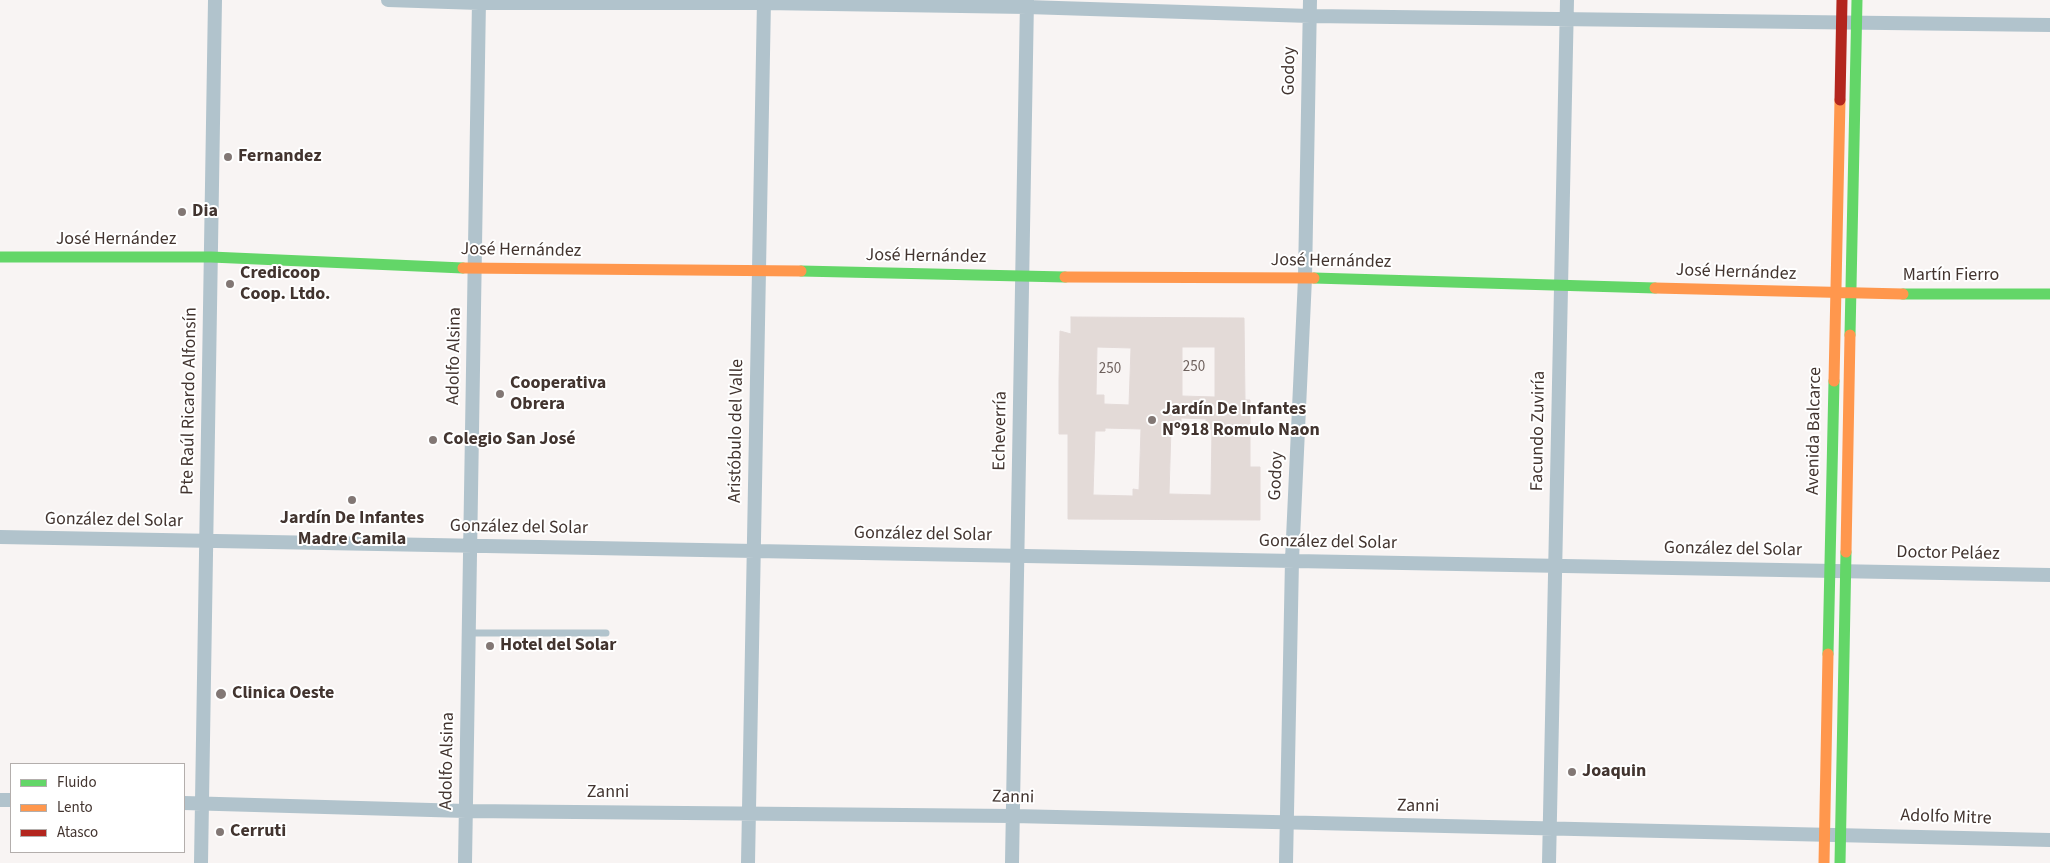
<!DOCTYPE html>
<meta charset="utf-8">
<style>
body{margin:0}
#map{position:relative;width:2050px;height:863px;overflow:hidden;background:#f8f4f3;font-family:"Source Sans 3",sans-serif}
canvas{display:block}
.legend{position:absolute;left:10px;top:763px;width:175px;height:90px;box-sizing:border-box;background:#fff;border:1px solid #b3aeac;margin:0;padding:6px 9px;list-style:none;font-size:15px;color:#42342f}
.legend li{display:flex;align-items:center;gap:10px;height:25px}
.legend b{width:25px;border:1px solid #b3aeac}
</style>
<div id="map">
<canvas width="2050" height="863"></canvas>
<ul class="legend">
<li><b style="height:6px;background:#63d668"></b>Fluido</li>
<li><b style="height:6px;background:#ff974d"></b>Lento</li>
<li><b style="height:6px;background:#b3261e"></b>Atasco</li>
</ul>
</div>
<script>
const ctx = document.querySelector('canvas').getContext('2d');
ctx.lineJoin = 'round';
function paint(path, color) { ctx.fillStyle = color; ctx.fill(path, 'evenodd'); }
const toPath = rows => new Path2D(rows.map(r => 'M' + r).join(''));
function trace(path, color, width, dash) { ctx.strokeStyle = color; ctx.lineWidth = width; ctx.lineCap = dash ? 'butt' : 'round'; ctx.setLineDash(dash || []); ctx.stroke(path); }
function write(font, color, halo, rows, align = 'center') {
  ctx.font = font + ' "Source Sans 3",sans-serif'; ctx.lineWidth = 4; ctx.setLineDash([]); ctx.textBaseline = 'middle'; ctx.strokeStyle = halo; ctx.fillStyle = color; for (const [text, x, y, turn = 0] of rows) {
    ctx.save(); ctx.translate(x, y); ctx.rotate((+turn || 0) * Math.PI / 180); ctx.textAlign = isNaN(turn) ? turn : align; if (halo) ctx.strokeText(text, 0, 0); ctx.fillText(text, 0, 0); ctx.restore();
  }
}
const building = toPath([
 [1071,317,1244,318,1245,400,1250,400,1250,467,1260,467,1260,520,1068,519,1068,434,1059,434,1059,381,1060,331,1071,334,1071,317],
 [1097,347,1131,348,1129,405,1104,404,1104,395,1096,395,1097,347],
 [1182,347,1215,347,1215,397,1182,396,1182,347],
 [1181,418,1206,419,1206,429,1212,429,1211,495,1169,494,1171,428,1181,428,1181,418],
 [1105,428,1141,429,1139,490,1133,489,1133,496,1093,495,1095,431,1105,431,1105,428]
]);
paint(building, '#e3dad7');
trace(building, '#e3dad8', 1);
trace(toPath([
 [470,633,606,633]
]), '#b1c3cc', 7);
trace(toPath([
 [388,0,479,3,764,3,1027,7,1310,16,2050,25],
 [0,537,2050,575],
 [0,800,11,800],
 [184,803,466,811,1013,816,2050,840],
 [201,863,215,0],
 [465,863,479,0],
 [748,863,764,0],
 [1012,863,1027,0],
 [1286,863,1292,560,1305,278,1310,0],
 [1549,863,1567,0]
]), '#b1c3cc', 14);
trace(toPath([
 [0,257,211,257,463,268],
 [801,271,1065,277],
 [1314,278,1655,288],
 [1903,294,2050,294],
 [1850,335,1857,0],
 [1828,654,1834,381],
 [1840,863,1846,552]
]), '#63d668', 11);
trace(toPath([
 [463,268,801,271],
 [1065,277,1314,278],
 [1655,288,1903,294],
 [1834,381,1840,100],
 [1846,552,1850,335],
 [1824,863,1828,654]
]), '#ff974d', 11);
trace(toPath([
 [1840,100,1842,0]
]), '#b3261e', 11);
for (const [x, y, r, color] of [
 [228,157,5,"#827774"],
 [182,212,5,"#827774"],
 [230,284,5,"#827774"],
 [500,394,5,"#827774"],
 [1152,420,5,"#827774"],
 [433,440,5,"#827774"],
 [352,500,5,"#827774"],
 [490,646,5,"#827774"],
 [221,694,6,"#827774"],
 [1572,772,5,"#827774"],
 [220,832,5,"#827774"]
]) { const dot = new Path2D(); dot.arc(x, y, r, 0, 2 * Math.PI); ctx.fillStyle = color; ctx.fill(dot); trace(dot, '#fff', 2); }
write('15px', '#6e615d', null, [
 ["250",1194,368],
 ["250",1110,370]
]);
write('18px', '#42342f', '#fff', [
 ["Godoy",1290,71,-89],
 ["José Hernández",116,240],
 ["José Hernández",521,251,1],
 ["José Hernández",926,257,1],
 ["José Hernández",1331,262,1],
 ["José Hernández",1736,273,2],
 ["Martín Fierro",1951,276],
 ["Adolfo Alsina",455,356,-89],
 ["Pte Raúl Ricardo Alfonsín",190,401,-89],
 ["Aristóbulo del Valle",737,431,-89],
 ["Echeverría",1001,431,-89],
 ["Facundo Zuviría",1539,431,-89],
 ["Avenida Balcarce",1815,431,-89],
 ["Godoy",1277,476,-87],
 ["González del Solar",114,521,1],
 ["González del Solar",519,528,1],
 ["González del Solar",923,535,1],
 ["González del Solar",1328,543,1],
 ["González del Solar",1733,550,1],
 ["Doctor Peláez",1948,554,1],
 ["Adolfo Alsina",448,761,-89],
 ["Zanni",608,793],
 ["Zanni",1013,798,1],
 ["Zanni",1418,807,1],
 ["Adolfo Mitre",1946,818,2]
]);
write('bold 18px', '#42342f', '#fff', [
 ["Fernandez",238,157],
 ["Dia",192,212],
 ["Credicoop",240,274],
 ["Coop. Ltdo.",240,295],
 ["Cooperativa",510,384],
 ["Obrera",510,405],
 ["Jardín De Infantes",1162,410],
 ["Nº918 Romulo Naon",1162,431],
 ["Colegio San José",443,440],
 ["Jardín De Infantes",352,519,"center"],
 ["Madre Camila",352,540,"center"],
 ["Hotel del Solar",500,646],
 ["Clinica Oeste",232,694],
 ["Joaquin",1582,772],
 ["Cerruti",230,832]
], 'left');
</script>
